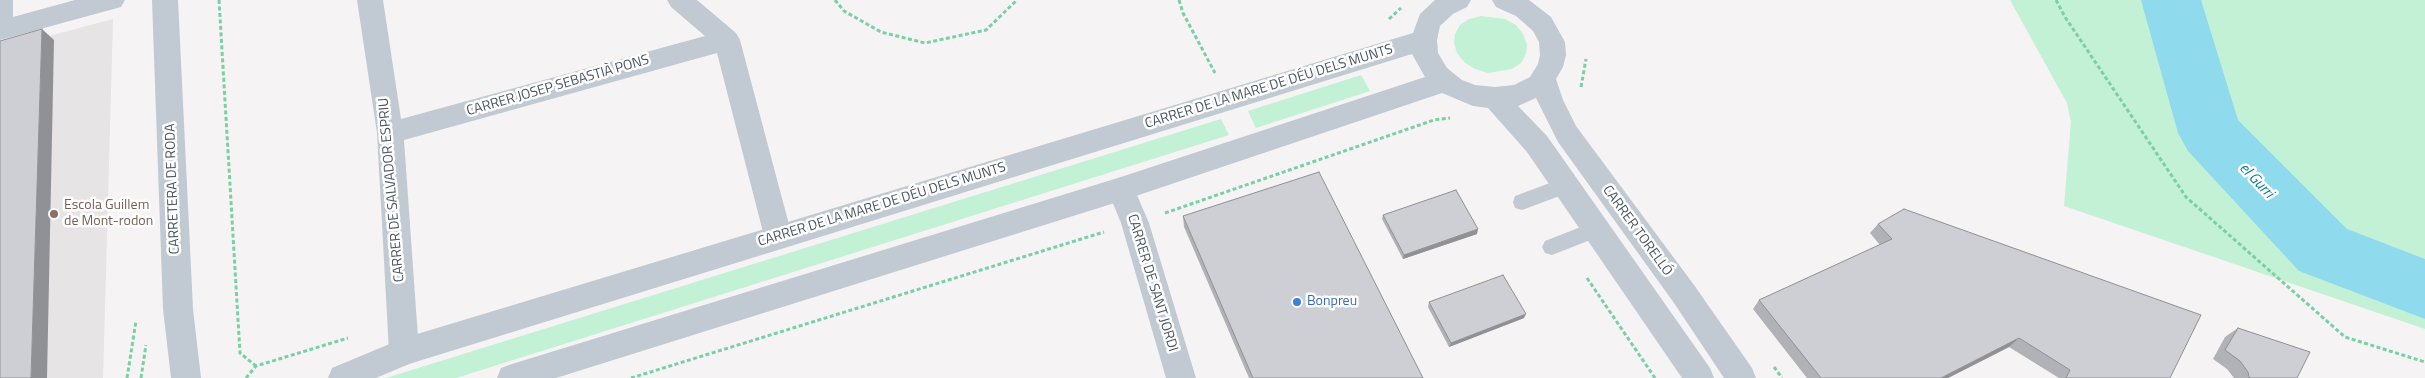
<!DOCTYPE html>
<meta charset="utf-8">
<style>
body{margin:0}
canvas{display:block;background:#f5f3f3}
</style>
<canvas width="2425" height="378"></canvas>
<script>
const ctx = document.querySelector('canvas').getContext('2d');
ctx.lineJoin = 'round';
function paint(path, color) { ctx.fillStyle = color; ctx.fill(path, 'evenodd'); }
const toPath = rows => new Path2D(rows.map(r => 'M' + r).join(''));
function trace(path, color, width, dash) { ctx.strokeStyle = color; ctx.lineWidth = width; ctx.lineCap = dash ? 'butt' : 'round'; ctx.setLineDash(dash || []); ctx.stroke(path); }
function write(font, color, halo, rows, align = 'center') {
  ctx.font = font + ' "Titillium Web",sans-serif'; ctx.lineWidth = 5; ctx.setLineDash([]); ctx.textBaseline = 'middle'; ctx.strokeStyle = halo; ctx.fillStyle = color; for (const [text, x, y, turn = 0] of rows) {
    ctx.save(); ctx.translate(x, y); ctx.rotate((+turn || 0) * Math.PI / 180); ctx.textAlign = isNaN(turn) ? turn : align; if (halo) ctx.strokeText(text, 0, 0); ctx.fillText(text, 0, 0); ctx.restore();
  }
}
paint(toPath([
 [113,19,103,378,0,378,0,49]
]), '#e6e4e5');
paint(toPath([
 [2010,0,2425,0,2425,329,2064,206,2071,122,2067,103],
 [1481,16,1505,19,1516,25,1523,34,1527,44,1526,54,1521,63,1512,69,1488,73,1475,69,1464,62,1457,53,1454,43,1455,34,1460,25,1469,19],
 [1361,75,1370,91,1256,128,1248,111],
 [1221,119,1229,135,456,378,386,378]
]), '#c3f1d5');
paint(toPath([
 [2141,0,2201,0,2238,120,2347,229,2425,259,2425,319,2299,271,2188,151,2178,133,2141,0]
]), '#90daee');
trace(toPath([
 [219,0,240,353,256,366],
 [835,0,844,11,881,32,925,43,986,30,1017,0],
 [1179,0,1183,13,1215,73],
 [2056,0,2065,17,2186,197,2345,337,2425,362],
 [1389,19,1401,8],
 [1581,87,1586,59],
 [1165,213,1434,120,1450,118],
 [1587,278,1655,378],
 [1774,367,1782,378],
 [127,378,136,321],
 [141,378,146,345],
 [246,378,256,366,348,338],
 [631,378,1104,232]
]), '#7ad0a6', 3, [4, 2.5]);
paint(toPath([
 [1566,177,1573,179,1575,185,1573,191,1522,210,1515,208,1513,202,1515,196,1566,177],
 [1596,221,1603,223,1606,229,1603,235,1552,255,1545,253,1542,247,1545,241,1596,221]
]), '#c1cad2');
paint(toPath([
 [0,0,13,0,13,17,75,0,125,0,121,7,0,40,0,0],
 [357,0,383,0,401,119,705,36,671,7,667,0,697,0,736,33,740,40,792,236,788,245,778,248,768,245,764,236,717,53,404,140,419,352,414,362,404,366,394,362,389,352,377,133,357,0],
 [1121,177,1131,181,1149,223,1196,378,1166,378,1121,223,1107,189,1111,181,1121,177]
]), '#c1cad2');
paint(toPath([
 [152,0,178,0,193,309,201,378,171,378,163,309,152,0],
 [1435,0,1471,0,1467,7,1453,14,1440,26,1437,40,1438,53,1447,68,1462,80,1475,85,1495,87,1514,85,1530,77,1538,64,1540,55,1539,42,1533,31,1516,16,1496,7,1492,0,1529,0,1551,17,1565,42,1566,55,1563,67,1556,79,1563,100,1576,126,1694,285,1752,368,1756,378,1724,378,1674,303,1558,142,1536,98,1518,106,1547,136,1710,368,1714,378,1682,378,1527,152,1488,108,1473,106,1442,93,1121,201,556,378,497,378,501,368,512,364,1121,177,1425,77,1412,54,409,364,376,378,328,378,332,368,404,338,1413,33,1420,14,1435,0]
]), '#c1cad2');
paint(toPath([
 [1383,215,1477,234,1403,259,1382,219],
 [1183,216,1423,378,1249,378,1184,227],
 [1878,224,2170,378,2059,378,2009,347,1948,378,1807,378,1753,309,1759,300,1880,245,1870,233],
 [1429,302,1524,318,1449,347,1428,307],
 [2238,328,2297,378,2234,378,2227,369,2213,359,2225,337]
]), '#b0b2b7');
paint(toPath([
 [42,29,54,40,47,378,31,378],
 [1478,229,1477,234,1403,259,1404,255],
 [1526,314,1524,318,1449,347,1451,343],
 [2019,338,2009,347,1948,378,1941,378]
]), '#909195');
const building = toPath([
 [42,29,31,378,0,378,0,41,42,29],
 [1319,172,1423,378,1253,378,1183,216,1319,172],
 [1456,190,1478,229,1404,255,1383,215,1456,190],
 [1904,209,2201,315,2170,378,2066,378,2070,370,2019,338,1941,378,1821,378,1759,300,1892,239,1878,224,1904,209],
 [1503,275,1526,314,1451,343,1429,302,1503,275],
 [2238,328,2310,352,2297,378,2251,378,2249,377,2248,372,2240,361,2225,350,2238,328]
]);
paint(building, '#cdcfd5');
trace(building, '#909195', 1);
for (const [x, y, r, color] of [
 [54,214,5,"#8d6e63"],
 [1297,302,5,"#3f7fe0"]
]) { const dot = new Path2D(); dot.arc(x, y, r, 0, 2 * Math.PI); ctx.fillStyle = color; ctx.fill(dot); trace(dot, '#fff', 2); }
write('14px', '#4a5661', '#fff', [
 ["CARRER JOSEP SEBASTIÀ PONS",558,86,-16],
 ["CARRER DE LA MARE DE DÉU DELS MUNTS",1269,87,-17],
 ["CARRETERA DE RODA",173,189,-92],
 ["CARRER DE SALVADOR ESPRIU",392,190,-95],
 ["CARRER DE LA MARE DE DÉU DELS MUNTS",882,205,-17],
 ["CARRER TORELLÓ",1637,231,54],
 ["CARRER DE SANT JORDI",1152,283,73]
]);
write('14px', '#785e54', '#fff', [
 ["Escola Guillem",64,206],
 ["de Mont-rodon",64,222]
], 'left');
write('14px', '#366cbe', '#fff', [
 ["Bonpreu",1307,302]
], 'left');
write('italic 15px', '#0c7c9b', '#fff', [
 ["el Gurri",2256,181,46]
]);
</script>
